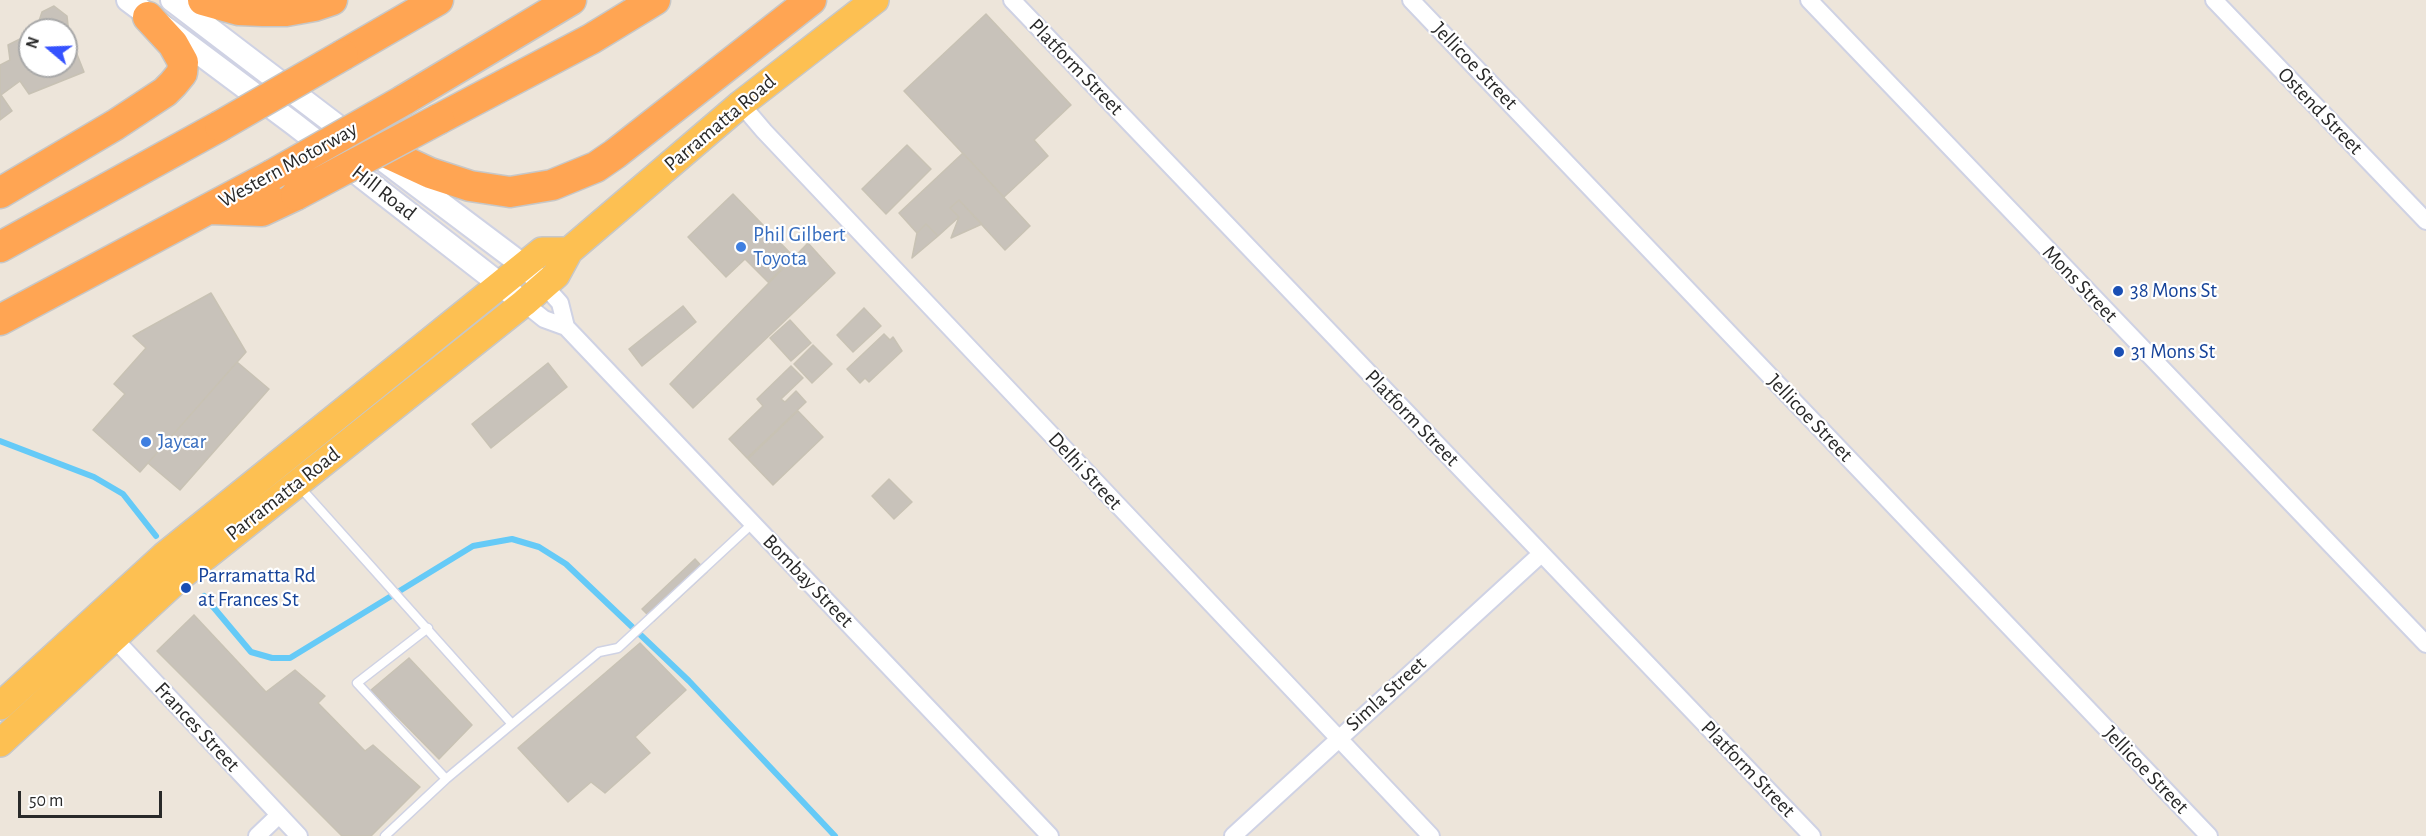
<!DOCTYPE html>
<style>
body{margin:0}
#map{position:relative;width:2426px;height:836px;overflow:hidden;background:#ede5da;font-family:"Alegreya Sans",sans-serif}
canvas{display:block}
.north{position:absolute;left:18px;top:18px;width:60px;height:60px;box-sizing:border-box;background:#fff;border:2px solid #a9a9a9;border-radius:50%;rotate:289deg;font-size:16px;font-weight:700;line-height:24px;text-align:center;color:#292929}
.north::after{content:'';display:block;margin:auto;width:21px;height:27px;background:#3552ff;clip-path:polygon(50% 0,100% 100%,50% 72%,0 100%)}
.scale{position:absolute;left:18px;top:791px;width:144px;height:27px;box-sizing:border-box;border:3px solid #292929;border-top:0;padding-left:8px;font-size:18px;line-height:21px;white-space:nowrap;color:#292929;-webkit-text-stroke:4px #fff;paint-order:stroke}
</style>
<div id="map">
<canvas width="2426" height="836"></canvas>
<div class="north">N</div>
<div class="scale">50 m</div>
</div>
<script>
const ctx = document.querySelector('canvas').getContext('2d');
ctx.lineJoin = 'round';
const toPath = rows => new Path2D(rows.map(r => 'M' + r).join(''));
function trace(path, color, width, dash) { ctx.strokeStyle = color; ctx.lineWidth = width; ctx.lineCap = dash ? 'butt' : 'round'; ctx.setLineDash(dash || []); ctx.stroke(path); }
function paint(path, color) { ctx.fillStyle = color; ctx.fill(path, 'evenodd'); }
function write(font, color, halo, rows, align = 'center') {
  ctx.font = font + ' "Alegreya Sans",sans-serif'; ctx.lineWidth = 4.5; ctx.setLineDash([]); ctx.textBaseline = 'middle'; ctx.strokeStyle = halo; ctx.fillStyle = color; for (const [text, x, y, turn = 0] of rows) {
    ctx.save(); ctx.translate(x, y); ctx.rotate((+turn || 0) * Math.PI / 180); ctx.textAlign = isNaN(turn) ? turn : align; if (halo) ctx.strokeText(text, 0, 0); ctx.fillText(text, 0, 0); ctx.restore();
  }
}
trace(toPath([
 [0,441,94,477,123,494,156,536],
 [204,596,251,652,272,658,290,658,473,546,512,539,539,547,566,564,689,681,835,836]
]), '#65caf7', 6);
const building = toPath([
 [54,6,67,16,69,34,84,72,29,94,20,81,1,95,12,111,0,120,0,65,10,60,8,45,30,34,30,66,66,66,66,30,36,30,42,12,54,6],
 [986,14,1071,105,1034,140,1048,156,1004,197,904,91,986,14],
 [907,145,931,169,886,214,862,189,907,145],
 [963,153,1030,226,1005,250,959,200,950,208,959,217,938,236,926,224,917,233,899,213,963,153],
 [733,194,794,257,768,282,745,259,726,277,688,237,733,194],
 [959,200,982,224,951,238,959,217,950,208,959,200],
 [926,224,938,236,912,258,917,233,926,224],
 [808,243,835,273,693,408,670,384,808,243],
 [211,293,246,352,140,472,93,430,125,394,114,384,146,348,133,336,211,293],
 [683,306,696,322,642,366,629,349,683,306],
 [864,308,881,326,853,352,837,335,864,308],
 [790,320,811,343,791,361,770,338,790,320],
 [884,334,890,340,893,337,902,351,869,382,865,378,860,383,847,369,884,334],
 [813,345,832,364,812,383,794,364,813,345],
 [237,362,269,389,180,490,148,463,237,362],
 [548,363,567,387,491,448,472,424,548,363],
 [791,366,803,378,781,399,785,402,796,391,806,402,747,458,729,439,763,406,757,399,791,366],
 [798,411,823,437,773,485,748,459,798,411],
 [889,479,912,502,894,519,872,496,889,479],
 [695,559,707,572,654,621,642,609,695,559],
 [194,615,266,692,295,670,325,696,318,703,365,751,373,745,420,787,371,836,342,836,157,651,194,615],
 [640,643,686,690,635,737,650,753,605,793,591,782,568,802,518,748,640,643],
 [409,658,472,725,439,759,371,690,409,658]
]);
paint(building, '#c8c2ba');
trace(building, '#c8c2b4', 1.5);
const service = toPath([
 [299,486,512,724,446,779,385,836],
 [428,628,357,683,446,779],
 [512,724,599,652,618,648,753,523]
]);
const minor = toPath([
 [1012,0,1812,836],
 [1411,0,2209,836],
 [1809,0,2426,644],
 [2214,0,2426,221],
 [741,104,764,131,1431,836],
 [544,285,560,303,566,327],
 [524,303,544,319,566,327,1050,836],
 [109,633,299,836],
 [257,836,279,815],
 [1233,836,1541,554]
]);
const secondary = toPath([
 [128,0,294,124,524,303],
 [172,0,357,141],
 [386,162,524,266,536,277]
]);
const trunk = toPath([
 [0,706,164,556,542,251,569,251],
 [0,743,181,576,524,303,556,275,569,251,741,104,875,0]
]);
const motorway = toPath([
 [203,0,239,10,263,11,286,11,314,6,332,0],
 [343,55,438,0],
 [404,100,571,0],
 [439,119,591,39,655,0],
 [361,141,430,173,470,186,510,192,552,185,596,167,615,154,811,0],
 [0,193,115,125,165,92,173,84,182,73,183,62,173,44,148,17],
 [210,209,262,211,296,195],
 [0,247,220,126],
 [0,320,272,175]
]);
trace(service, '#cfd2e4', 11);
trace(minor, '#cfd2e4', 20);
trace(secondary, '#cfd2e4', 26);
trace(trunk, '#c7c7c7', 30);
trace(motorway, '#c7c7c7', 33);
trace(service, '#fff', 8);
trace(minor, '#fff', 16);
trace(secondary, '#fff', 22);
trace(trunk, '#fdc052', 27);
trace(motorway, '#ffa553', 30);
const motorwayBridge = toPath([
 [220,126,343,55],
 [272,175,404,100],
 [296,195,439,119]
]);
trace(motorwayBridge, '#c7c7c7', 33, []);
trace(motorwayBridge, '#ffa553', 30);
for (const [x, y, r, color] of [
 [741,247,6,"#3f7fe0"],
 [2118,291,6,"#1a4fb4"],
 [2119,352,6,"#1a4fb4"],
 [146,442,6,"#3f7fe0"],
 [186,588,6,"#1a4fb4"]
]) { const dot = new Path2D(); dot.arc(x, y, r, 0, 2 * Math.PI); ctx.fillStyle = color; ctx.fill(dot); trace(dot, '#fff', 2); }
write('21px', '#292929', '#fff', [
 ["Jellicoe Street",1475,66,46],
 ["Platform Street",1076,67,46],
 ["Ostend Street",2320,111,46],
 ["Parramatta Road",720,123,-40],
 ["Western Motorway",288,165,-29],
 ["Hill Road",384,193,38],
 ["Mons Street",2080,284,46],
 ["Platform Street",1412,418,46],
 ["Jellicoe Street",1810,418,46],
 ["Delhi Street",1085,471,47],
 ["Parramatta Road",283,494,-38],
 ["Bombay Street",808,581,46],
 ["Simla Street",1386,694,-42],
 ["Frances Street",197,727,47],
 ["Platform Street",1748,769,46],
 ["Jellicoe Street",2146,770,46]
]);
write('21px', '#366cbe', '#fff', [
 ["Phil Gilbert",753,235],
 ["Toyota",753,259],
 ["Jaycar",158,442]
], 'left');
write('21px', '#164399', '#fff', [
 ["38 Mons St",2130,291],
 ["31 Mons St",2131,352],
 ["Parramatta Rd",198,576],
 ["at Frances St",198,600]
], 'left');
</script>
